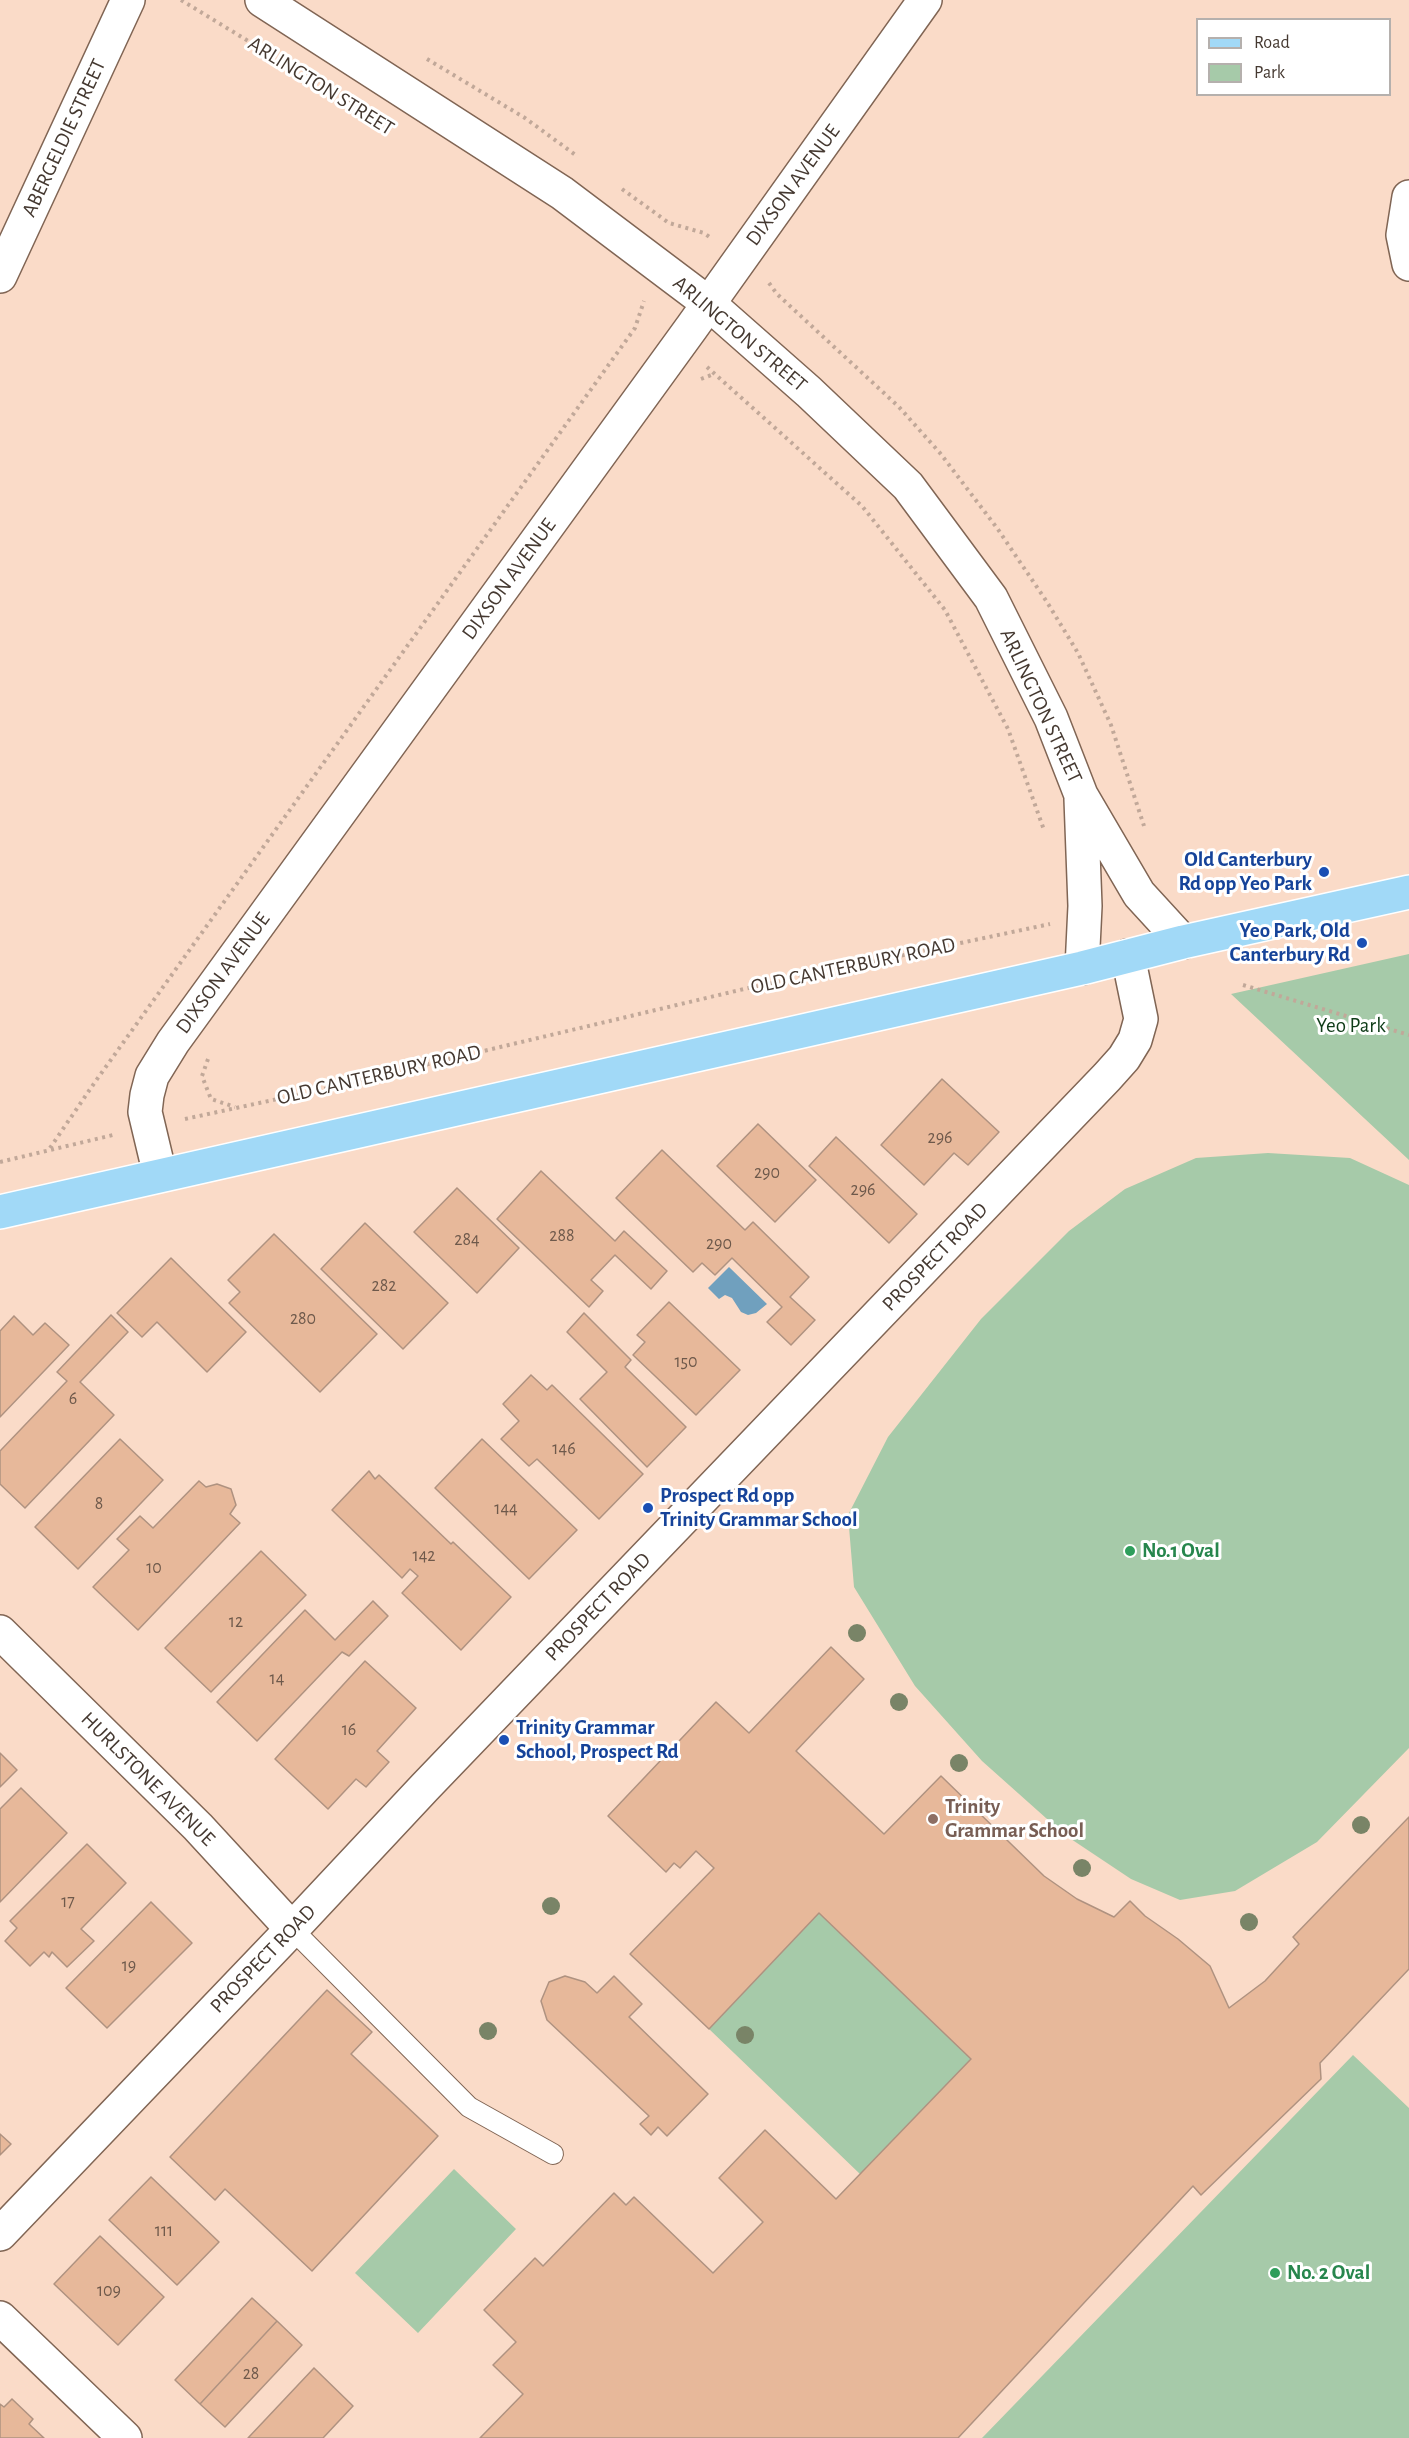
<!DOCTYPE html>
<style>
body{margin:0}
#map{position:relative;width:1409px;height:2438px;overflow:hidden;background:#fadbc8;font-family:"Alegreya Sans",sans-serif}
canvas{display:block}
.legend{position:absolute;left:1196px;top:18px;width:195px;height:78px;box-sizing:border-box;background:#fff;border:2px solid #b5b0ad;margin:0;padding:8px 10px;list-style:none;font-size:18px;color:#453931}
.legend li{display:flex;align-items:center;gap:12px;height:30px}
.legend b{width:30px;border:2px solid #b5b0ad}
</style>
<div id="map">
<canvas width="1409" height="2438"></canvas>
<ul class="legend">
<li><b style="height:8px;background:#a1d9f7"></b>Road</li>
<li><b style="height:16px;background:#a6caa9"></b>Park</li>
</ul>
</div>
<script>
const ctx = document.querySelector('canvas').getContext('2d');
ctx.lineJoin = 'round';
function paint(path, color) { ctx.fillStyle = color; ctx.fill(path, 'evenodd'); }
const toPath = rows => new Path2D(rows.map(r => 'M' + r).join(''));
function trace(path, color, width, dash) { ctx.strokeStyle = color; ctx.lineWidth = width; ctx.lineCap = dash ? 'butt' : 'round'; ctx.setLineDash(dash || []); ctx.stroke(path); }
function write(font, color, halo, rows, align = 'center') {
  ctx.font = font + ' "Alegreya Sans",sans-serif'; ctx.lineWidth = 6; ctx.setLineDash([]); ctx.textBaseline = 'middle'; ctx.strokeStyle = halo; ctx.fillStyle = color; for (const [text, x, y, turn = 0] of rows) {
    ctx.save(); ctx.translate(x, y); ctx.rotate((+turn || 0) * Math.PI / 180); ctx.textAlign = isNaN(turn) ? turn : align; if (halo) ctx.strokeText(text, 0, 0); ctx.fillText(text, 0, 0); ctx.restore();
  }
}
paint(toPath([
 [1409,954,1409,1160,1231,994],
 [1268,1153,1350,1158,1409,1185,1409,1748,1317,1842,1235,1891,1180,1900,1131,1879,1065,1835,982,1761,915,1686,854,1587,848,1515,888,1437,981,1319,1069,1231,1125,1189,1196,1158],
 [819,1913,971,2059,860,2174,709,2029],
 [1353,2055,1409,2108,1409,2438,982,2438],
 [454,2169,516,2229,418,2333,355,2273]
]), '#a6caa9');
paint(toPath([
 [729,1267,767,1304,756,1313,748,1315,741,1312,732,1298,725,1295,719,1299,708,1288]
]), '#70a0be');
const building = toPath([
 [942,1079,999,1132,968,1165,954,1153,924,1185,881,1145,942,1079],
 [758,1124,816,1180,775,1222,717,1166,758,1124],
 [836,1137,917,1214,889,1243,809,1166,836,1137],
 [662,1150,745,1230,753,1222,809,1277,790,1297,815,1320,791,1345,767,1322,782,1307,732,1258,715,1275,702,1263,693,1272,616,1198,662,1150],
 [541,1171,615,1241,624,1231,667,1271,651,1289,615,1255,591,1280,603,1291,589,1307,497,1219,541,1171],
 [457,1188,519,1248,477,1293,414,1232,457,1188],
 [365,1223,448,1303,403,1349,321,1269,365,1223],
 [274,1234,377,1334,320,1392,229,1303,240,1292,228,1280,274,1234],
 [171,1258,246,1332,207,1372,157,1322,142,1337,117,1313,171,1258],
 [669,1302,740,1370,696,1415,633,1355,645,1342,637,1335,669,1302],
 [584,1313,631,1360,625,1367,686,1427,647,1467,580,1399,607,1372,567,1332,584,1313],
 [111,1315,128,1332,80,1382,114,1415,25,1508,0,1484,0,1451,67,1381,57,1372,111,1315],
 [14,1316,33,1335,45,1323,69,1345,0,1417,0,1331,14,1316],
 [531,1375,547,1390,552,1385,643,1474,599,1519,537,1459,529,1466,501,1439,519,1421,503,1404,531,1375],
 [120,1439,163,1480,78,1569,35,1527,120,1439],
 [482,1439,577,1530,529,1579,435,1488,482,1439],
 [369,1471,375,1479,379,1475,451,1544,453,1542,511,1597,461,1650,402,1593,418,1576,410,1569,402,1578,332,1510,369,1471],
 [199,1481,206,1487,217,1484,231,1489,236,1505,230,1514,240,1523,138,1630,93,1587,129,1550,117,1539,140,1516,153,1528,199,1481],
 [261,1551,306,1595,211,1692,165,1648,261,1551],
 [373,1601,388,1616,349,1656,342,1652,257,1741,217,1702,305,1610,335,1640,373,1601],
 [831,1647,864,1679,796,1751,884,1834,941,1776,1044,1876,1077,1899,1114,1917,1130,1901,1145,1916,1178,1939,1210,1966,1229,2008,1265,1981,1299,1944,1293,1937,1409,1817,1409,1969,1320,2063,1321,2079,1201,2195,1193,2186,958,2438,480,2438,523,2394,493,2365,516,2342,484,2310,535,2258,543,2266,614,2193,626,2205,634,2197,713,2273,763,2222,719,2178,765,2130,836,2199,971,2059,819,1913,709,2029,630,1954,714,1868,696,1851,680,1868,674,1863,666,1872,608,1816,716,1702,749,1733,831,1647],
 [365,1661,416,1708,377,1751,389,1762,366,1787,356,1779,328,1809,275,1759,365,1661],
 [0,1753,17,1770,0,1787,0,1753],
 [21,1788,67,1833,0,1902,0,1809,21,1788],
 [87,1844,126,1883,81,1929,94,1941,67,1967,52,1952,49,1957,44,1952,30,1966,5,1941,17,1928,10,1921,87,1844],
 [151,1902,192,1943,107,2028,66,1988,151,1902],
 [565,1976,585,1982,597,1993,614,1976,642,2004,629,2017,708,2094,667,2136,658,2127,651,2135,640,2124,649,2116,547,2020,541,2001,549,1982,565,1976],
 [327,1990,372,2032,351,2054,438,2136,312,2271,225,2189,215,2200,170,2157,327,1990],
 [0,2134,11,2144,0,2155,0,2134],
 [151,2177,219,2242,177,2285,109,2220,151,2177],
 [100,2236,164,2297,118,2345,54,2284,100,2236],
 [252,2298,277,2321,200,2404,175,2380,252,2298],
 [277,2321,302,2345,225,2427,200,2404,277,2321],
 [314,2368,353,2406,323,2438,248,2438,314,2368],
 [12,2399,33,2419,29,2424,44,2438,0,2438,0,2404,4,2407,12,2399]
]);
paint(building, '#e7b89a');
trace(building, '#af9280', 1.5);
const service = toPath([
 [292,1929,469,2107,553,2154]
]);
const minor = toPath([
 [262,0,562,193,708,303,809,392,908,486,991,598,1051,718,1081,795,1139,894,1183,942],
 [1409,197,1403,235,1409,264],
 [0,276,128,0],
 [1081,799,1085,906,1082,968],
 [160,1175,145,1112,147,1095,152,1076,173,1042,692,327,925,0],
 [0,1632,198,1827,292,1929],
 [0,2318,125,2438]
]);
const tertiary = toPath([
 [0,2234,292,1929,425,1787,1107,1077,1124,1058,1135,1040,1141,1019,1128,956]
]);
const primary = toPath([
 [0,1212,1082,968,1183,942,1409,892]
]);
trace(service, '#806554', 22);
trace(minor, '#806554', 36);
trace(tertiary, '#806554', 36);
trace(primary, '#fff', 36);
trace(toPath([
 [181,0,353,105],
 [427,59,525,118,577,156],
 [622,189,669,223,704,233,711,238],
 [769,283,777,294,899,407,940,453,997,528,1047,602,1078,653,1111,725,1144,826],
 [707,367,862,506,945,610,1008,729,1044,830],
 [701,379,714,374],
 [1243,985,1409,1035],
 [208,1059,202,1076,211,1099,235,1107],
 [185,1119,324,1089,744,989,1050,924],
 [50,1148,95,1082,635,328,644,301],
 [0,1162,113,1135]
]), '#c1a899', 4, [3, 4.5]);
trace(service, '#fff', 20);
trace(minor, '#fff', 33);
trace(tertiary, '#fff', 33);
trace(primary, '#a1d9f7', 33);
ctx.fillStyle = '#798467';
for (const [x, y] of [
 [857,1633],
 [899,1702],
 [959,1763],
 [1361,1825],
 [1082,1868],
 [551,1906],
 [1249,1922],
 [488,2031],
 [745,2035]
]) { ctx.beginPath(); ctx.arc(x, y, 9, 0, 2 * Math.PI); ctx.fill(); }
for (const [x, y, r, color] of [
 [1324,872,6,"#1a4fb4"],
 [1362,943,6,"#1a4fb4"],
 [648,1508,6,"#1a4fb4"],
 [1130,1551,6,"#2e9e5b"],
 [504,1740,6,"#1a4fb4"],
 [933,1819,6,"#8d6e63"],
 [1275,2273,6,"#2e9e5b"]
]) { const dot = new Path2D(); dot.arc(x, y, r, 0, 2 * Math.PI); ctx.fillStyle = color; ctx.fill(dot); trace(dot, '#fff', 2); }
write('18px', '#6e594b', null, [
 ["296",940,1138],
 ["290",767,1173],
 ["296",863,1190],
 ["288",562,1236],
 ["284",467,1240],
 ["290",719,1244],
 ["282",384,1286],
 ["280",303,1319],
 ["150",686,1362],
 ["6",73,1399],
 ["146",564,1449],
 ["8",99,1504],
 ["144",506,1509],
 ["142",424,1556],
 ["10",154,1568],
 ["12",236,1622],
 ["14",277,1679],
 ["16",349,1730],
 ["17",68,1902],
 ["19",129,1966],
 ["111",164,2231],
 ["109",109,2291],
 ["28",251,2374]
]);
write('21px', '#453931', '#fff', [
 ["ARLINGTON STREET",321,86,32],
 ["ABERGELDIE STREET",64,138,-65],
 ["DIXSON AVENUE",793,185,-54],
 ["ARLINGTON STREET",740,334,40],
 ["DIXSON AVENUE",509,579,-54],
 ["ARLINGTON STREET",1041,706,65],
 ["OLD CANTERBURY ROAD",853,966,-12],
 ["DIXSON AVENUE",223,973,-54],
 ["OLD CANTERBURY ROAD",379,1075,-13],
 ["PROSPECT ROAD",935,1257,-46],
 ["PROSPECT ROAD",598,1607,-46],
 ["HURLSTONE AVENUE",148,1779,45],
 ["PROSPECT ROAD",263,1959,-46]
]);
write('bold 21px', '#164399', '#fff', [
 ["Old Canterbury",1312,860],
 ["Rd opp Yeo Park",1312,884],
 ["Yeo Park, Old",1350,931],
 ["Canterbury Rd",1350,955],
 ["Prospect Rd opp",660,1496,"left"],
 ["Trinity Grammar School",660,1520,"left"],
 ["Trinity Grammar",516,1728,"left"],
 ["School, Prospect Rd",516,1752,"left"]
], 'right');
write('21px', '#0f3c18', '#fff', [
 ["Yeo Park",1351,1026]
]);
write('bold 21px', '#27864d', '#fff', [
 ["No.1 Oval",1142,1551],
 ["No. 2 Oval",1287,2273]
], 'left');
write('bold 21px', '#785e54', '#fff', [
 ["Trinity",945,1807],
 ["Grammar School",945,1831]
], 'left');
</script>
